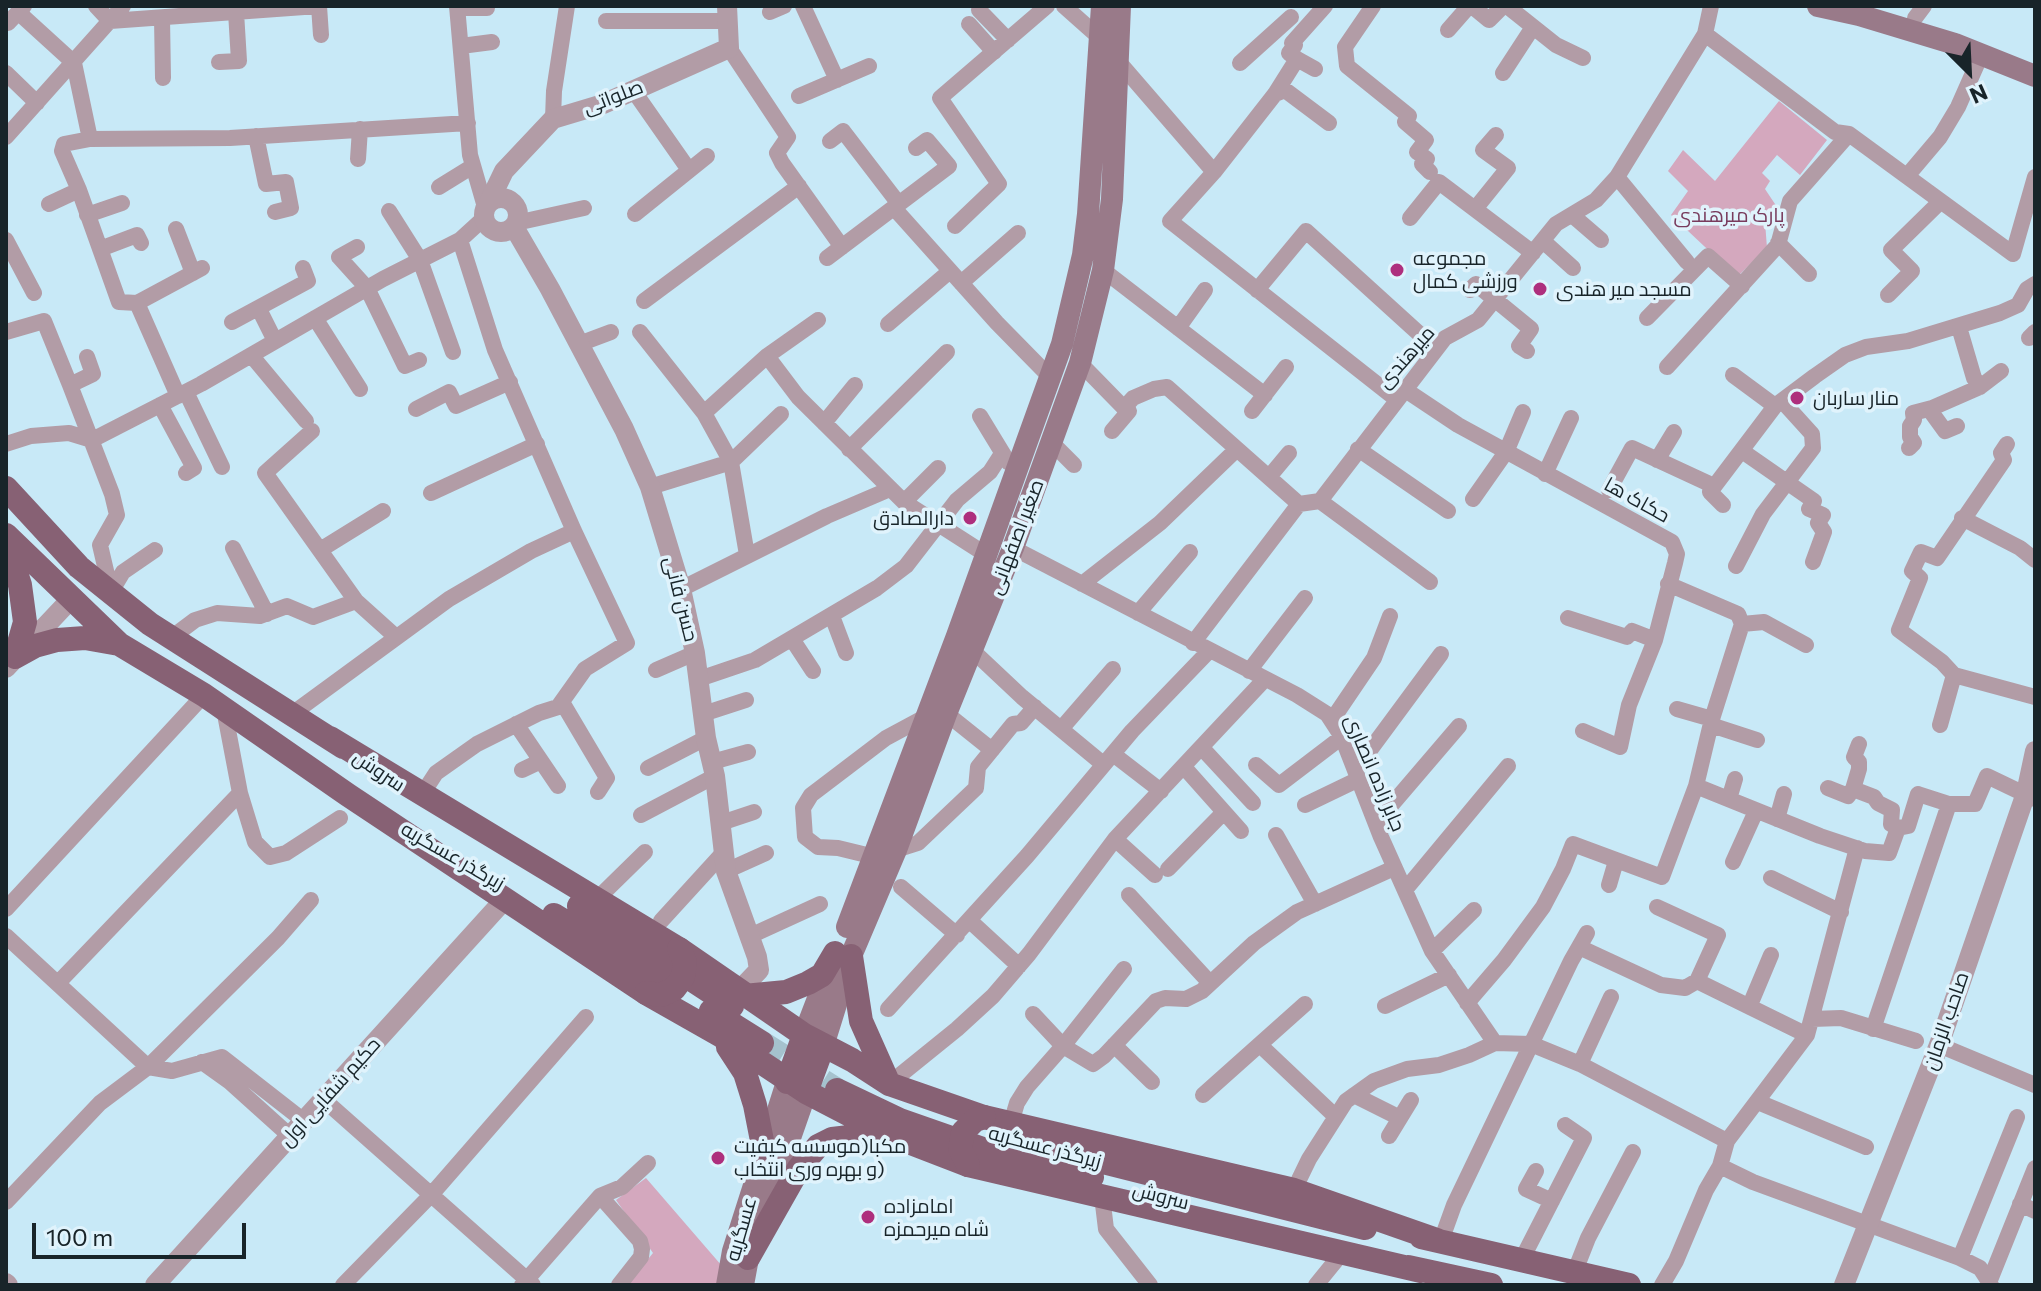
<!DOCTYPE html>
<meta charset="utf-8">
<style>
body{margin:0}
#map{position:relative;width:2041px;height:1291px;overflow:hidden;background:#c8e9f7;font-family:Commissioner,sans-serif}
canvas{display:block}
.frame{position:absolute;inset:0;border:8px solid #182429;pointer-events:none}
.north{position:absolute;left:1929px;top:32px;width:80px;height:80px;-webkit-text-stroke:6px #e0f3fc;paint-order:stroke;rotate:156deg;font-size:22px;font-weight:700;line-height:32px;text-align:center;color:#182429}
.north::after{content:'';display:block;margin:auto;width:28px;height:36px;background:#182429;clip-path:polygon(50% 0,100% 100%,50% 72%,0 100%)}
.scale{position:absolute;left:32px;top:1223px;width:214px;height:36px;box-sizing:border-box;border:4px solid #182429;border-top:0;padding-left:10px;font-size:24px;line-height:28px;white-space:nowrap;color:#182429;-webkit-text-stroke:6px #e0f3fc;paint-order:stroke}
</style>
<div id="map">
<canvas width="2041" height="1291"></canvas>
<div class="frame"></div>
<div class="north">N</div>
<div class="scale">100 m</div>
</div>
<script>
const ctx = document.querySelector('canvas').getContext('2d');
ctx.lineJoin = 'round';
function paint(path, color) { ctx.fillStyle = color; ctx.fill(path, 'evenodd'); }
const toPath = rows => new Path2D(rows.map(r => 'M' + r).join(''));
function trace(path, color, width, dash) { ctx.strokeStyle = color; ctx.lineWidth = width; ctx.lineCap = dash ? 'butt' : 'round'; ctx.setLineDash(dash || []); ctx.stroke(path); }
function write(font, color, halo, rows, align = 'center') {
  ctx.font = font + ' Commissioner,Cairo,sans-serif'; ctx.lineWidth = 7; ctx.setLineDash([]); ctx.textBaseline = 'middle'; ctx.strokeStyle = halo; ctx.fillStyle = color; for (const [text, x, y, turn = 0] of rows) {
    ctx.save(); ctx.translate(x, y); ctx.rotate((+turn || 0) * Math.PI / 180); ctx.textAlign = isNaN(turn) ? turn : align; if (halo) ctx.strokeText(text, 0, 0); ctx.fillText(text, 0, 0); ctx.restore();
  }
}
paint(toPath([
 [1779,101,1827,140,1800,175,1777,155,1762,173,1770,181,1765,189,1779,210,1765,222,1767,248,1737,277,1671,215,1688,191,1668,171,1683,150,1715,181],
 [646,1178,722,1266,717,1285,627,1285,653,1253,616,1200]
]), '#d4a8be');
trace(toPath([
 [762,1043,837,1090]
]), '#a5c2ce', 24, [24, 12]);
trace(toPath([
 [96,6,110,21,318,6],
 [319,6,321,35],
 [457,6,470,155,485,207],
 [803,6,837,80],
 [1064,6,1100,38],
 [1325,6,1292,43,1295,45,1289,53,1297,59,1275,94,1214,172,1170,221,1396,399],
 [1373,6,1345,47,1347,66,1409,116,1405,122,1426,140,1417,152,1427,159,1422,164,1430,172],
 [1472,6,1489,20,1503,6],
 [1507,6,1556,45,1583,58],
 [457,8,487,8],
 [979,10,1008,40],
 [18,12,74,63,90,139],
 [770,12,784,6],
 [162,18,163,78],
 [1915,18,1924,6],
 [606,21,727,21],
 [8,23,24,6],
 [969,24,994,52],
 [1448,30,1469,6],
 [1705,34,1835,132,1849,134,2013,254,2035,177],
 [461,46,492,42],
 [729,48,788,137,777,153,782,163,842,247],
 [1297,59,1315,69],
 [1118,61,1214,172],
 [219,62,239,61,236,12],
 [1240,63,1291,17],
 [6,73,37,103],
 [1503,73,1533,27],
 [633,90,689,170],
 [1275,94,1285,90,1329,123],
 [799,96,869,66],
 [553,119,554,91,567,6],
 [256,136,266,184,286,182,291,208,275,212],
 [6,137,123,6],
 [830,141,843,131,899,204],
 [358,159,360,129],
 [1907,176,1940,137,1958,107,1981,55],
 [1617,177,1687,262],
 [439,187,473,166],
 [49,204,79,190],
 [894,208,997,323,1050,377],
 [1475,209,1508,168,1483,150,1496,135],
 [389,211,420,260,453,352],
 [635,214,707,156],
 [87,215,122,203],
 [1572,215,1601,240],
 [1410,218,1439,182,1533,253],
 [516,223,584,208],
 [955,226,999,184,940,98,1047,6],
 [176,229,193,273],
 [6,240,34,293],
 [1543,241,1573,268],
 [1778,243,1809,274],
 [357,247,339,257,367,288,405,366,419,360],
 [100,249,137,235,141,243],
 [827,258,949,166,927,140,916,148],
 [1103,270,1265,395],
 [961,283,1018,233],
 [1257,290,1306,231,1436,349],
 [1470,290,1476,284,1531,329,1519,346,1527,351],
 [1888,295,1912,271,1891,250,1940,202],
 [644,301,799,186],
 [137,303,202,268],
 [259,309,275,341],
 [315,318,360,389],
 [1647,318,1708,256,1742,286],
 [232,322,308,281,303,268],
 [888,324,950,271],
 [1959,327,1974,378,1980,387],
 [1178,328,1205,290],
 [6,332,44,321,70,385,112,494,117,515,100,545,111,592],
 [640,332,704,413,731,462,747,555],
 [2029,338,2035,332],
 [579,344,611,332],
 [251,355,306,421],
 [767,356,798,397,904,502,985,554],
 [1080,363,1124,408,1133,398,1154,389,1167,387,1299,504,1320,501,1445,338,1478,320,1556,224,1596,200,1617,177,1705,34,1711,6],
 [1667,367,1778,245,1790,201,1849,134],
 [1733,375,1775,406],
 [70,385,93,374,87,357],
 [1404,389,1458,425,1672,542,1677,554,1675,563,1655,640,1629,705,1620,747,1583,731],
 [186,392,222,467],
 [178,396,137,303,119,302,79,190,62,151,64,144,90,139,230,138,468,123],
 [160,405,194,468,186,473],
 [416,409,449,392,456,406,510,382],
 [1929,409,1945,431,1957,426],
 [1252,411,1286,367],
 [704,413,767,356,818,320],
 [980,416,1008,462],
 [824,423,855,385],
 [312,431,265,473,356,601,396,637],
 [1112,431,1129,411,1124,408],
 [92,440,201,384,383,279,460,240,483,219],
 [1052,443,1074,465],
 [6,444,31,436,69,433,92,440],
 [2007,444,2001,453,2004,460,1937,558,1921,552,1912,571,1920,578,1899,630,1942,662,1954,675,2035,697],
 [1909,448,1914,443,1910,437,1910,426,1914,420,1913,413,1932,408,1980,387,2001,371],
 [849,449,947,352],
 [1358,449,1448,511],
 [1742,451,1814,501,1809,509,1823,515,1818,523,1824,532,1813,562],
 [1657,460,1674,432],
 [1545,474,1571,418],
 [1269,477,1289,453],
 [650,487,731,462,781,414],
 [1609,490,1632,448,1714,486],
 [431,493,537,444],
 [1473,499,1506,452,1523,412],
 [1320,501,1430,582],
 [904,502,938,468],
 [1723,505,1710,492,1775,406,1815,376,1845,355,1866,347,1908,341,2000,313,2018,305,2027,289,2035,284],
 [1962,518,2020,548,2035,560],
 [233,548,267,614],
 [1013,548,1297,695,1327,714,1342,737,1381,837,1432,951,1495,1043,1531,1044,1580,1064,1727,1141],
 [320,550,383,511],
 [1736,566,1763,514,1813,448,1812,434,1783,402],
 [1082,584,1160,523,1237,449],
 [1668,584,1738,614,1742,624],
 [681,589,827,516,890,489],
 [111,592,123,572,155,550],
 [1138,613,1190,552],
 [832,616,846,653],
 [1568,618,1627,637,1632,631,1655,640],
 [1742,624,1764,622,1806,645],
 [171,638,195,620,217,613,260,616,287,606,313,617,356,601],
 [792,639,813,671],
 [1193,643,1299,504],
 [972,650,1022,697,1103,764],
 [656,670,695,653],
 [1249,671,1305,598],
 [699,679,755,660,877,588,906,566,957,500,990,472,1001,455],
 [562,702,607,778,598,792],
 [224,709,240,793,255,842,270,857,286,853,340,818],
 [1677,709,1712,719],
 [292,714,449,599,531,551,574,531],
 [703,714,746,700],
 [952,718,992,750],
 [1332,720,1374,658,1390,616],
 [516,724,558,786],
 [1711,725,1757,740],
 [1940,725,1954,675],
 [1061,729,1113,669],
 [1202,748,1253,803],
 [1113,754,1161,791],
 [712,762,748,752],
 [1256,765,1279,785,1342,737],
 [1184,767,1241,831],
 [648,768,706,738],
 [1356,769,1441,654],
 [522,770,541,761],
 [1696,786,1820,836,1865,851,1889,853,1898,828,1908,826,1918,794,1949,804,1975,804,1987,776,2035,799],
 [1828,788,1848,796,1853,789,1859,769,1859,762,1854,757,1859,744],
 [1853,789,1874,797,1878,803,1892,810,1891,824,1898,828],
 [423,793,436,773,477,744,539,713,558,707,585,669,627,643,574,531,495,350,460,240],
 [1729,799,1735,779],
 [1305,805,1359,779],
 [641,815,715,776],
 [1777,819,1784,794],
 [721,823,754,812],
 [1376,823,1459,726],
 [1276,835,1315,904],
 [1115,839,1155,875],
 [896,850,918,843,976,788,978,767,1013,724,1021,723,1035,707],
 [875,857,838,848,818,847,805,837,803,808,811,795,886,738,925,717],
 [1733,862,1756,811],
 [1168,869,1224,812],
 [726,871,766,853],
 [1771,878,1841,912],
 [1609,885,1616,861],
 [901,887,957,935],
 [1405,890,1508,766],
 [1129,895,1210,983],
 [597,899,645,852],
 [1657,907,1718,935,1697,981],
 [6,909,204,695],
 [969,920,1019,966],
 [661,921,724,852],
 [6,936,148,1067,172,1071,222,1057,304,1121],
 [750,936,820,904],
 [1579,947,1661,985,1685,988,1697,981,1807,1035],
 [1432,951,1474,910],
 [58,983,240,793],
 [1467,1003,1504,960,1543,907,1563,869,1573,844,1662,877,1696,786,1712,719,1742,624],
 [1750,1005,1771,955],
 [1385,1006,1449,975],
 [888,1009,1027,856,1132,731,1209,651],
 [1033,1014,1063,1046,1093,1064,1104,1056,1156,1001,1165,998,1186,999,1202,991,1254,943,1297,912,1394,868],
 [1812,1019,1841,1018,1916,1041],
 [1873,1029,1949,804],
 [1114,1045,1152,1082],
 [1939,1045,2035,1085],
 [1261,1046,1335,1116],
 [202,1062,230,1082,290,1136],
 [1580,1064,1611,997],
 [889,1084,957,1029,993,996,1029,954,1115,839,1265,679],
 [1203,1095,1305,1004],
 [1354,1095,1400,1118],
 [323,1099,533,1285],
 [1758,1102,1866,1147],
 [1011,1123,1017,1103,1027,1087,1063,1046,1124,969],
 [1389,1136,1411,1100],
 [1720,1166,1753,1182,1960,1258,1980,1268,1991,1285],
 [1536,1171,1526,1189,1552,1201],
 [1294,1190,1309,1159,1346,1101,1374,1081,1407,1069,1439,1065,1469,1055,1495,1043],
 [600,1196,640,1241,642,1249,641,1257,619,1285],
 [1102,1196,1106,1229,1150,1285],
 [6,1202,100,1103,148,1067,278,938,311,900],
 [2020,1204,2035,1211],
 [1441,1241,1454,1205,1571,961,1587,933],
 [1960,1258,2017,1117],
 [1522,1259,1584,1138,1565,1125],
 [1575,1271,1588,1238,1633,1152],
 [343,1285,431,1195,586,1017],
 [522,1285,600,1196,622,1187,648,1163],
 [1316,1285,1342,1253],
 [1662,1285,1676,1261,1706,1190,1720,1166,1727,1141,1807,1035,1857,848],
 [1988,1285,2035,1168]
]), '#b29ca6', 16);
trace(toPath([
 '484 215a17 17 0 1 1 34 0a17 17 0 1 1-34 0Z',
 [490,200,504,171,553,119,603,104,729,48,727,6],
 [514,227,550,289,624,429,650,487,681,589,695,653,706,738,715,776,726,871,757,957,759,970,738,992],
 [6,668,71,599],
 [6,1283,8,1285],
 [155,1285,505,899],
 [1844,1285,1939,1045,2026,793,2035,751]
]), '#b29ca6', 20);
trace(toPath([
 [1818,6,1859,15,1955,44,2035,76],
 [847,927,957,636,1062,344,1083,255,1088,214,1102,6],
 [804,1035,832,962],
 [823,1046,851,956,896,850,946,714,1013,548,1080,363,1103,270,1112,199,1120,6],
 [727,1285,733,1251,787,1082],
 [743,1285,748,1258,806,1092]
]), '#997a89', 22);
trace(toPath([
 [6,488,79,567,150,624,343,747],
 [6,535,119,644,204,695,348,795,646,993,720,1035,806,1092,885,1133,968,1165,1421,1271],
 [6,542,20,585,25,622,15,657],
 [15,657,35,646,57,640,85,638,119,644],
 [330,738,679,949,804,1035,852,1060,889,1084,984,1117,1294,1190,1437,1240],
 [579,906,732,1006],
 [554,915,663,981],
 [851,956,861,1021,889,1084],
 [744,996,786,992,808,983,822,975,835,953],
 [711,1011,762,1043],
 [728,1047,745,1073,755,1105,764,1151],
 [787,1082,804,1035],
 [837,1090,900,1120,983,1149,1092,1177],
 [806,1092,823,1046],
 [1028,1143,1365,1228],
 [1421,1237,1629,1285],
 [748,1258,799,1168,818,1146,832,1139,884,1133],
 [1408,1267,1491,1285]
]), '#876174', 24);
trace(toPath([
 [646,993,661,995,674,989,683,977,685,962,679,949],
 [968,1165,960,1149,963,1132,975,1120,984,1117]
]), '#876174', 24);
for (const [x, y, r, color] of [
 [1397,270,8,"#ae2f7d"],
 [1540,289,8,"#ae2f7d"],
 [1797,398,8,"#ae2f7d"],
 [970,518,8,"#ae2f7d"],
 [718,1158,8,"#ae2f7d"],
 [868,1217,8,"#ae2f7d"]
]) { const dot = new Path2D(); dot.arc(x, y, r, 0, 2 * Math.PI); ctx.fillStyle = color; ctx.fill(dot); trace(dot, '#e0f3fc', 3); }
write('20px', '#182429', '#e0f3fc', [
 ["صلواتی",613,97,-21],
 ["میرهندی",1406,357,-49],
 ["حکاک ها",1637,500,29],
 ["صغیر اصفهانی",1016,537,-69],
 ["حسن فانی",681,599,76],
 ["سروش",379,771,34],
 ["جابر زاده انصاری",1375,773,67],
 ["زیرگذر عسگریه",453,856,30],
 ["صاحب الزمان",1946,1021,-71],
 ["حکیم شفایی اول",330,1092,-48],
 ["زیرگذر عسگریه",1045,1147,15],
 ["سروش",1161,1196,15],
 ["عسگریه",741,1229,-74]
]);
write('20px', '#783b5d', '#e0f3fc', [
 ["پارک میرهندی",1729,215]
]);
write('20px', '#182429', '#e0f3fc', [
 ["مجموعه",1413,258],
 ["ورزشی کمال",1413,281],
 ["مسجد میر هندی",1556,289],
 ["منار ساربان",1813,398],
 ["دارالصادق",954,518,"right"],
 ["مکبا(موسسه کیفیت",734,1146],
 ["و بهره وری انتخاب)",734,1169],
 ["امامزاده",884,1206],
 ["شاه میرحمزه",884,1229]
], 'left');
</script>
